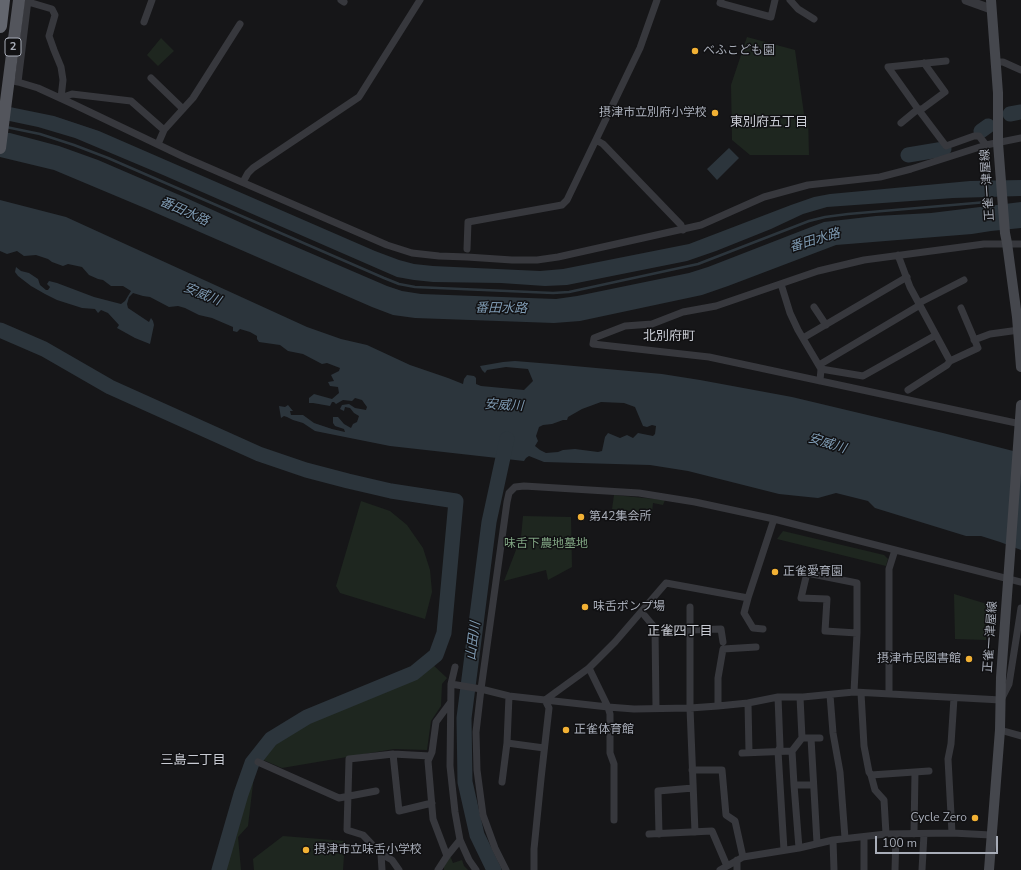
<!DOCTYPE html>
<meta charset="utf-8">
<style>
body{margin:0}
#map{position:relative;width:1021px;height:870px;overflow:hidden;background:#161618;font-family:"Nunito Sans",sans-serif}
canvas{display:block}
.scale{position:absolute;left:875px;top:836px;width:123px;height:18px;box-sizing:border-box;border:2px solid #a8adb8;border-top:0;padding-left:5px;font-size:12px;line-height:14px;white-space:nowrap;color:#a8adb8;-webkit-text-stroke:3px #111113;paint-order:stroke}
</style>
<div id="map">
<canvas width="1021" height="870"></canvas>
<div class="scale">100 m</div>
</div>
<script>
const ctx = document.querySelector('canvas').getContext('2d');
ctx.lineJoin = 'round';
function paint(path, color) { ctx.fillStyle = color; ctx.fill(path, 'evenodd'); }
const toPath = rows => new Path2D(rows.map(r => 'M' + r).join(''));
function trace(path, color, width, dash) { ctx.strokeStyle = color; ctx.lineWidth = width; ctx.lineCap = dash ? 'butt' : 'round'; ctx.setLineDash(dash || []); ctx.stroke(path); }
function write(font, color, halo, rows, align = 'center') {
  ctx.font = font + ' "Nunito Sans","Noto Sans JP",sans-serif'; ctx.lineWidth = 3; ctx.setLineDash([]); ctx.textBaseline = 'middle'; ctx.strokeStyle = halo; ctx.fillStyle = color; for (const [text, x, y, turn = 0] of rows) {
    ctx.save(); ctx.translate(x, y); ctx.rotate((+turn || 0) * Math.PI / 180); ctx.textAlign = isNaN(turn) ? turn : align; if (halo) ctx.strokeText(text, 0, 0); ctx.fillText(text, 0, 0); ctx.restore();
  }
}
paint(toPath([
 [747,37,795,50,804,114,808,116,809,155,750,155,732,140,731,85],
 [161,38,174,51,158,66,147,55],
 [614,495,665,500,663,505,653,503,652,513,612,509],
 [361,501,390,511,407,525,423,548,430,570,432,592,425,619,340,593,336,586],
 [523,516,571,517,572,567,548,580,546,570,504,581,521,537],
 [783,531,884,555,888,559,886,566,777,539],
 [954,594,987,604,986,640,955,639],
 [430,662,447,678,442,684,441,706,431,721,427,750,394,749,282,768,261,759,275,741,308,719,415,676],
 [255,767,248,826,238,837,241,870,221,870,243,794],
 [283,836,345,841,343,870,254,870,253,859],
 [450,856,453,863,462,860,464,866,468,870,444,870,444,866]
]), '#1e261f');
paint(toPath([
 [0,105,54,116,99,131,375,251,399,260,414,264,433,266,540,271,563,269,689,244,791,205,814,197,830,194,970,181,1021,180,1021,196,953,198,827,207,803,214,771,229,716,251,687,261,567,285,545,286,501,283,433,282,414,280,397,277,163,175,75,138,38,127,0,119],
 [0,132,10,133,59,146,98,160,184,197,266,234,387,286,402,291,421,294,556,299,577,296,689,273,708,267,824,222,876,216,931,213,1021,202,1021,228,991,231,972,234,836,245,728,286,702,295,580,321,554,323,415,318,393,315,372,307,147,209,54,170,0,157],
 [729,148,739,158,717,180,707,169],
 [0,200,66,217,307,327,341,339,367,345,410,365,448,378,463,384,464,379,467,375,474,376,476,378,476,384,481,386,524,390,533,381,528,369,506,367,487,370,485,373,482,370,480,366,503,362,515,361,552,364,662,374,700,380,792,397,943,433,1021,453,1021,550,1000,542,981,536,966,536,875,508,868,501,836,493,818,498,808,497,779,494,688,471,650,465,544,462,529,456,526,458,524,461,390,446,315,431,303,423,293,420,287,417,284,416,281,418,279,406,285,407,288,405,293,411,290,411,291,415,303,415,314,423,332,429,345,432,344,429,335,426,333,423,333,417,338,417,344,424,351,428,353,424,357,422,359,416,354,413,350,408,345,407,344,411,340,409,342,405,349,404,355,408,366,410,367,407,362,400,355,398,352,401,343,400,336,404,334,402,332,402,330,406,313,403,309,403,309,398,314,394,332,399,339,393,338,387,330,386,328,382,334,381,331,375,339,371,340,368,327,363,322,364,303,354,288,351,280,345,259,342,257,339,257,336,250,332,240,329,237,332,233,331,233,327,212,318,199,315,185,308,178,306,169,307,150,297,143,296,133,293,129,297,127,304,128,308,149,322,151,318,153,321,154,325,150,344,135,338,117,328,119,325,108,313,101,310,98,313,95,309,82,308,57,300,45,294,31,286,18,276,15,272,16,267,21,271,29,273,38,279,40,285,46,290,48,290,50,287,47,284,49,281,57,283,94,297,121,304,125,301,131,291,123,286,111,286,103,280,98,279,89,275,82,267,68,264,63,266,52,262,48,259,36,255,24,256,17,251,7,254,0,251],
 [601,402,624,403,635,407,643,426,647,427,652,425,656,426,655,434,653,436,638,433,633,438,627,435,620,438,608,433,605,437,602,451,598,452,575,449,563,450,558,452,546,453,540,450,535,446,538,441,536,436,539,427,543,425,552,424,563,420,567,420,568,417,582,409]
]), '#2c353c');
trace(toPath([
 [6,127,40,134,74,145,108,158,384,278,399,284,415,287,553,293,569,292,698,264,809,221,825,217,848,214,987,202,989,210]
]), '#2c353c', 2.5);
trace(toPath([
 [1010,114,1021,112],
 [981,131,988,126],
 [908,155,944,149],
 [0,330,44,349,110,387,259,454,306,470,348,481,391,491,456,501,444,633,436,655,414,673,307,717,271,739,252,763,241,794,219,870],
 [494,870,477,835,465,782,464,718,489,522,507,439]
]), '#2c353c', 15);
trace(toPath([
 [341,0,344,2],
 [721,0,720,3,771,17,775,0],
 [790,0,798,9,814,19],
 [28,2,52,9,55,15,49,36,54,50,61,67,63,80,61,98,72,94,131,101,164,130],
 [144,22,152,0],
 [946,61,888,67,918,109,946,146,974,136,979,136,986,145],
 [996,62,1003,62,1021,70],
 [151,78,183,109],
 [13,81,18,82,38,88,73,104,184,157,387,245,412,253,439,256,467,257,512,260,537,260,558,257,701,225,764,197,808,185,880,177,911,169,986,145,1021,138],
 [18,82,28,0],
 [901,123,918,109,922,109,945,92,924,63],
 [596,140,603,144,681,225,683,230],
 [158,144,164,130,193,98,240,24],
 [243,182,248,173,253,168,359,97,420,0],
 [1021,244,984,244,864,260,818,271,716,306,683,312,652,324,625,326,594,338,593,344,709,357,1021,424],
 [467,249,468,222,562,205,567,200,640,48,657,0],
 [898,255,910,287,950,361],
 [781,284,790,313,798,330,821,369,820,381],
 [919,303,964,280],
 [814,307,826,325],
 [803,338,907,277],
 [974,340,990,334,1019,330],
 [819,365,920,305],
 [821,369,863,376,936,335],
 [908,390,947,365,950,361,978,348,961,308],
 [748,598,744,613,753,628,763,629],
 [690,607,690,708,695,832],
 [645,616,655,628,656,708],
 [690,630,721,629,723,642],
 [455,667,451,684,450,766,455,812,460,840,469,860,476,870],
 [589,668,608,707,610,714,610,753,614,764,614,820],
 [451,684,481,689,509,696,608,707,634,709,690,708,718,706,748,703,778,697,803,697,854,692,1001,700,1009,684,1021,608],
 [854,692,857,633,857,583,807,573,801,598,827,599,825,631,857,633],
 [861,693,864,746,869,772,871,775,875,790,884,800,886,834],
 [889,694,889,569,895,550],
 [830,695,833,733,840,772,845,838],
 [509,696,507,743,544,748],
 [778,697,780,747,778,751,784,850],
 [800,697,802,738],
 [545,700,589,668,615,642,666,583,748,598,774,519],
 [748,703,749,752],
 [718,706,718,678,723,649,756,647],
 [1000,730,1021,736],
 [811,738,817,843],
 [792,751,794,785,799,848],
 [742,753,792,751,802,738,820,738],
 [393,754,399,811,432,803],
 [258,762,339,798,376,791],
 [692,770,722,770,726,815,735,821,743,857],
 [871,775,929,771],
 [502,782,507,743],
 [794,785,813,785],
 [952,833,948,759,951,744,954,698],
 [649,834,712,831,727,866],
 [659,834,658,791,693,788],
 [914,834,915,772],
 [864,837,864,870],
 [833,840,834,870],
 [381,854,382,870],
 [447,856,433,819,428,761,432,752,436,722,450,703],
 [399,870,392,860,381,854,363,835,347,830,349,759,393,754,430,756],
 [438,870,447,856,460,840],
 [506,870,495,848,483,815,477,770,476,732,481,689,507,502,509,493,515,487,524,486,639,493,695,502,774,519,1021,582],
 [534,870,534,849,541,779,549,708,545,700],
 [720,870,743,857,799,848,833,840,886,834,952,833,991,835],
 [737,870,737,860],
 [895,870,896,834],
 [922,870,924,834]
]), '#37383d', 7);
trace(toPath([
 [966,0,991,9]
]), '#37383d', 9);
trace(toPath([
 [991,0,998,93,998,143,1005,233,1007,243,1017,317,1021,367],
 [989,870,1000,730,1001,677,1021,405]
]), '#45474d', 10);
trace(toPath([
 [0,148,19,0]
]), '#53555c', 12);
trace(toPath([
 [0,26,3,0]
]), '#63666e', 14);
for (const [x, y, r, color] of [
 [695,51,4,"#f2b134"],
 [715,113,4,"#f2b134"],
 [581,517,4,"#f2b134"],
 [775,572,4,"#f2b134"],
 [585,607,4,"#f2b134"],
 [969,659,4,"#f2b134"],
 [566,730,4,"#f2b134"],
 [975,818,4,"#f2b134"],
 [306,850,4,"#f2b134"]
]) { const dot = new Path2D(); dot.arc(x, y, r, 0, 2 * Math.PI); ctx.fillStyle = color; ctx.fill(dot); trace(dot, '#111113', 1.5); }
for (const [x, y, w] of [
 [13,47,16]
]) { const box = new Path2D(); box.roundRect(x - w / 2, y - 9, w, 18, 3); ctx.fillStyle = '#111113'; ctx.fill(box); trace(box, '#a8adb8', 1); }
write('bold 11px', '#a8adb8', null, [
 ["2",13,47]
]);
write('12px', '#a8adb8', '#111113', [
 ["べふこども園",703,51],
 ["摂津市立別府小学校",707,113,"right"],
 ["第42集会所",589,517],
 ["正雀愛育園",783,572],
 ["味舌ポンプ場",593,607],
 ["摂津市民図書館",961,659,"right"],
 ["正雀体育館",574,730],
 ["Cycle Zero",967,818,"right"],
 ["摂津市立味舌小学校",314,850]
], 'left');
write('12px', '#a8adb8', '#111113', [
 ["正雀一津屋線",988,185,-94],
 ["正雀一津屋線",991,637,-86]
]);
write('12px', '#7fa381', '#111113', [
 ["味舌下農地墓地",546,544]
]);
write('13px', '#c9ccd4', '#111113', [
 ["東別府五丁目",769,123],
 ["北別府町",669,337],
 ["正雀四丁目",680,632],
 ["三島二丁目",193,761]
]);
write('italic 13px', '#7f9bb3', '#111113', [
 ["番田水路",184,212,24],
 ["番田水路",815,241,-17],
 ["安威川",202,295,22],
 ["番田水路",501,309,1],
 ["安威川",504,406,3],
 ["安威川",827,444,17],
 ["山田川",474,641,-83]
]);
</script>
